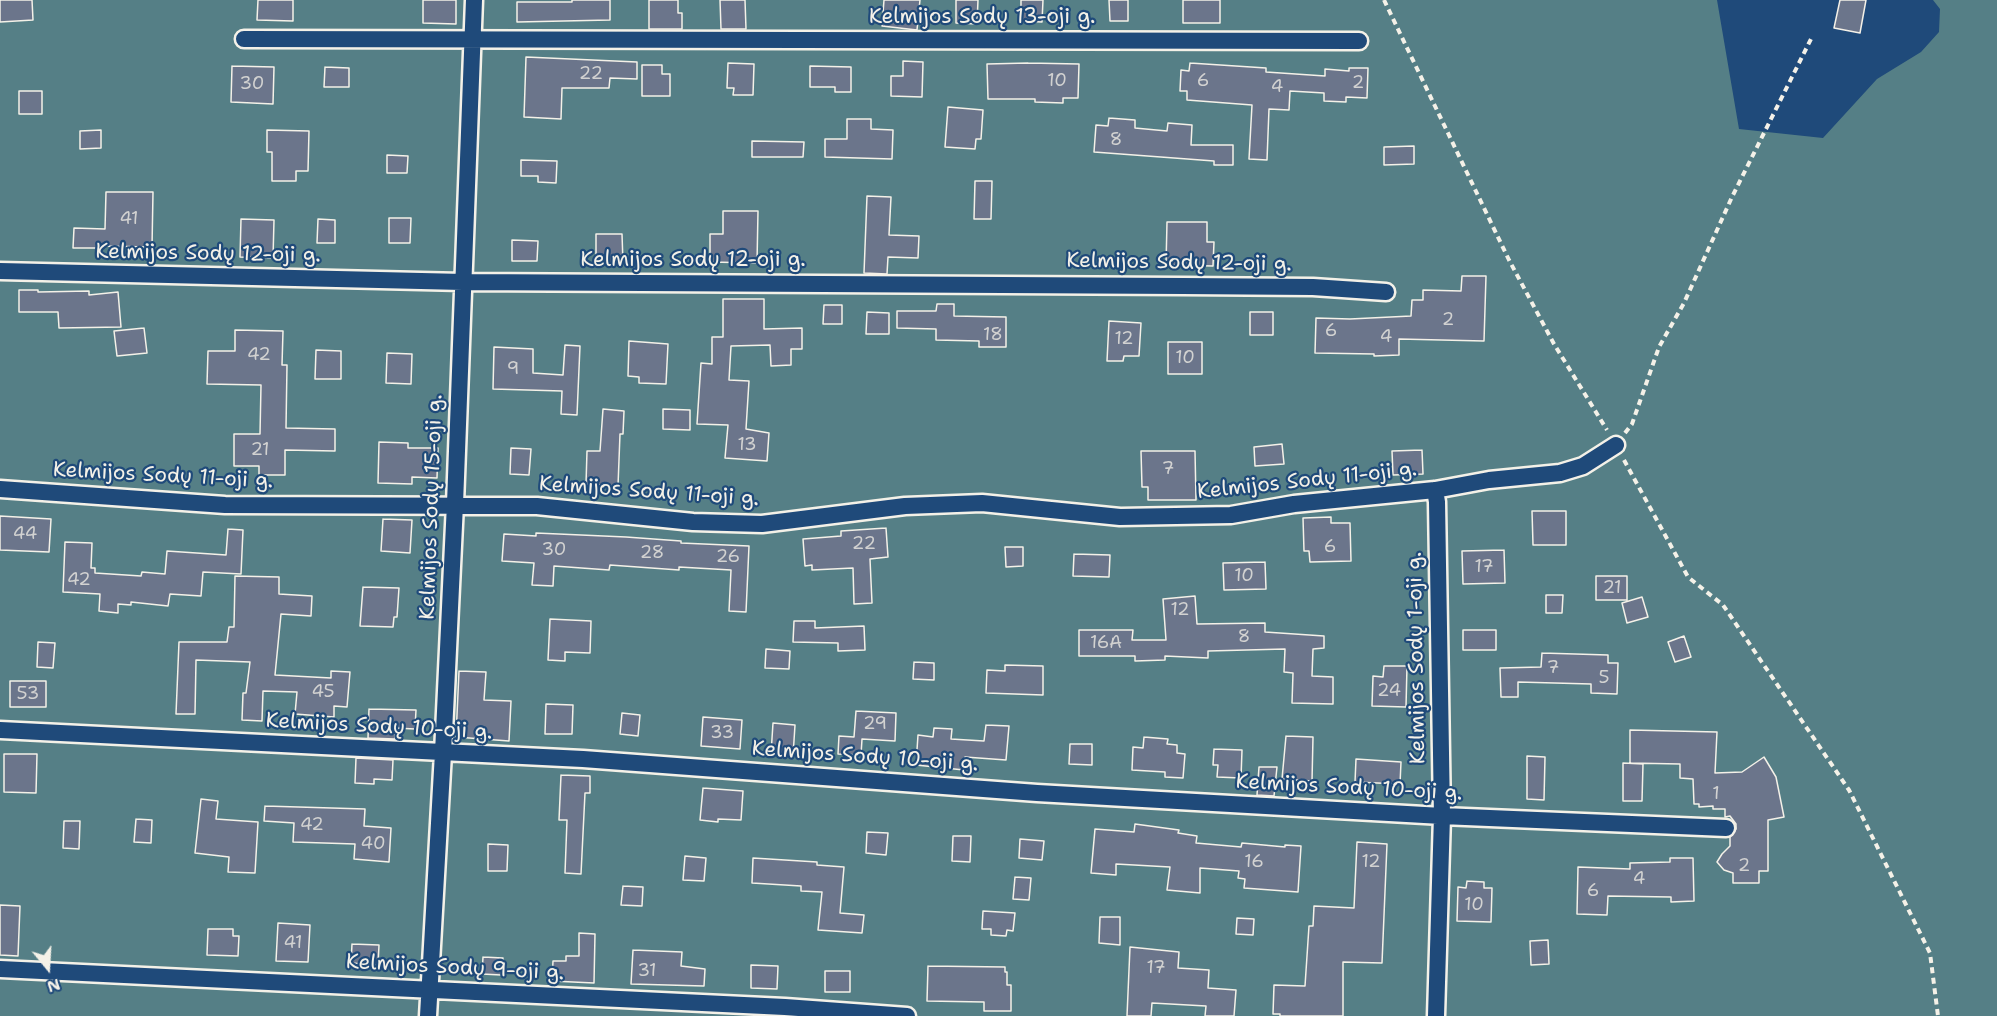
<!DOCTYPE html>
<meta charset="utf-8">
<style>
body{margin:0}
#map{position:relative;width:1997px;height:1016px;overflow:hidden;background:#1f4a7a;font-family:"Shantell Sans",sans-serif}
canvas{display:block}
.north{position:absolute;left:18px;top:938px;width:60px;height:60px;-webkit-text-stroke:4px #1f4a7a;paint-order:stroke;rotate:162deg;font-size:16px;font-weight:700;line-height:24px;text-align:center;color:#f4f1e8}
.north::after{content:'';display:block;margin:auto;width:21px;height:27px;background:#f4f1e8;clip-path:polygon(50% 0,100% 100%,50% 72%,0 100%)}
</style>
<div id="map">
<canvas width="1997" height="1016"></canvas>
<div class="north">N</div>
</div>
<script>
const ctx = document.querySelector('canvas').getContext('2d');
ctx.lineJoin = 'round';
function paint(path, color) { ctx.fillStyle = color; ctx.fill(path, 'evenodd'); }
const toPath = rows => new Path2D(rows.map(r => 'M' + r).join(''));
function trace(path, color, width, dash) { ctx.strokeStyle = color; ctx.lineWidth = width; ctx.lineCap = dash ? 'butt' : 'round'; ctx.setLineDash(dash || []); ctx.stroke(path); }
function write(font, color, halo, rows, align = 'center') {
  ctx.font = font + ' "Shantell Sans",sans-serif'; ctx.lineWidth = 4.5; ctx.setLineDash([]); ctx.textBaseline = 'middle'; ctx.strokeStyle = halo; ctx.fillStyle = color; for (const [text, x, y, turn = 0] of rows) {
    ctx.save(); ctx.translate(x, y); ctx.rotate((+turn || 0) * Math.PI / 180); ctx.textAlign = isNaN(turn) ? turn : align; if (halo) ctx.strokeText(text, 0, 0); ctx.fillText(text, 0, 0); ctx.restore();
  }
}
paint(toPath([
 [0,0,1717,0,1739,129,1823,138,1877,79,1921,52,1939,32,1940,9,1933,0,1997,0,1997,1016,0,1016]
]), '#557f86');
const building = toPath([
 [0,0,32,0,33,20,0,22,0,0],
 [258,0,293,0,293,21,257,20,258,0],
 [423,0,456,0,456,24,423,23,423,0],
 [572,0,610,0,610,20,517,22,517,2,572,2,572,0],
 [649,0,678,0,678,13,682,13,682,29,649,29,649,0],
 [720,0,745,0,746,29,721,29,720,0],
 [884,0,920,0,917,30,882,26,884,0],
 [956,0,978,0,977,24,956,23,956,0],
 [1021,0,1043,0,1042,22,1021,21,1021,0],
 [1109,0,1128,0,1128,21,1110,21,1109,0],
 [1183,0,1220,0,1220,23,1183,23,1183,0],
 [1840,0,1866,0,1860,33,1834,28,1840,0],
 [526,57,637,62,637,79,610,78,609,88,562,88,561,119,524,117,526,57],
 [903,61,923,62,922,97,891,96,891,76,903,76,903,61],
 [728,63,754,64,753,95,733,95,734,88,727,88,728,63],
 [1028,63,1079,64,1078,98,1063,98,1063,103,1035,102,1035,99,988,99,987,64,1028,63],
 [1190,63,1266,68,1266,72,1325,76,1325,69,1349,71,1349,68,1368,68,1367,98,1346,97,1346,102,1324,101,1324,93,1290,91,1289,110,1269,109,1267,160,1249,159,1252,105,1187,100,1187,91,1180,91,1181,70,1189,71,1190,63],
 [642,65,662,65,662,74,670,74,670,96,642,96,642,65],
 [232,66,274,67,273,104,231,102,232,66],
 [810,66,851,67,851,92,835,92,835,87,810,87,810,66],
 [325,67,349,68,349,87,324,87,325,67],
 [19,91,42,91,42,114,19,114,19,91],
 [948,107,983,110,981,139,976,139,975,149,945,147,948,107],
 [1109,118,1135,120,1135,128,1167,131,1168,123,1192,125,1191,145,1233,145,1233,165,1214,165,1214,161,1094,152,1096,125,1108,126,1109,118],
 [847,119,871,119,871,129,893,130,892,159,825,157,825,139,847,139,847,119],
 [101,130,101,148,80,149,80,131,101,130],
 [267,130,309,131,308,171,296,171,296,181,272,181,272,152,267,152,267,130],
 [752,141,804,142,803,157,752,157,752,141],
 [1414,146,1414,164,1384,165,1384,147,1414,146],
 [387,155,408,156,407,173,387,173,387,155],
 [521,160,557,161,556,183,538,182,538,176,521,176,521,160],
 [975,181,992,181,991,219,974,219,975,181],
 [106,192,153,192,152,247,97,246,97,248,73,248,74,228,105,229,106,192],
 [867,196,891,197,889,235,919,236,918,258,888,257,887,274,864,273,867,196],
 [723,211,758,211,757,263,710,262,710,234,723,234,723,211],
 [389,218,411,218,410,243,389,243,389,218],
 [241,219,274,220,273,258,240,257,241,219],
 [318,219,335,220,335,243,317,243,318,219],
 [1167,222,1207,222,1207,242,1214,242,1213,266,1166,265,1167,222],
 [596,234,622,234,623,263,596,263,596,234],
 [512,240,538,241,537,261,512,261,512,240],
 [1462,276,1486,276,1484,341,1399,339,1399,355,1374,356,1374,354,1315,353,1316,318,1350,319,1411,316,1412,300,1423,300,1423,290,1461,291,1462,276],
 [19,290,38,290,38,292,89,291,89,295,118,292,121,327,59,328,58,312,19,312,19,290],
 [723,299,764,299,764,329,802,328,802,349,791,349,791,365,771,366,770,345,731,346,729,380,749,381,746,429,769,433,767,461,725,458,728,425,697,424,701,363,712,364,712,337,723,337,723,299],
 [937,304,954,304,954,316,1006,317,1006,347,979,347,979,341,936,340,936,329,897,328,897,311,936,311,937,304],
 [824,305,842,305,842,324,823,324,824,305],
 [867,312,889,313,889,334,866,334,867,312],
 [1250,312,1273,312,1273,335,1250,335,1250,312],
 [1109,321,1141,323,1139,356,1124,356,1123,361,1107,361,1109,321],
 [144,328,147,353,117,356,114,331,144,328],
 [235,330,283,331,282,365,287,365,286,428,335,429,335,451,285,450,285,475,259,475,259,466,234,466,234,434,260,434,261,385,207,384,208,351,235,351,235,330],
 [629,341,668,344,666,384,639,383,639,377,628,376,629,341],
 [1168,342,1202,342,1202,374,1168,374,1168,342],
 [565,345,580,346,577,415,561,414,562,391,493,389,494,347,533,349,533,373,563,375,565,345],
 [316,350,341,351,341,379,315,379,316,350],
 [387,353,412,354,411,384,386,383,387,353],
 [603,409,624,411,623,434,620,434,618,486,586,484,587,451,600,451,603,409],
 [663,409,690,410,690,430,663,429,663,409],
 [379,442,408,443,408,448,438,448,437,478,412,477,412,484,378,483,379,442],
 [1282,444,1284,464,1255,466,1254,447,1282,444],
 [511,448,531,449,529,475,510,474,511,448],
 [1422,450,1423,474,1393,475,1392,451,1422,450],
 [1141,451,1195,451,1196,500,1148,500,1148,487,1142,487,1141,451],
 [1532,511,1566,511,1566,545,1533,545,1532,511],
 [0,516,51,519,49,552,0,550,0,516],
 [1331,517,1331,523,1350,523,1351,561,1310,562,1309,551,1304,551,1303,518,1331,517],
 [383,519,412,520,410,553,381,551,383,519],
 [886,528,888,557,870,559,872,603,854,604,853,568,812,570,812,565,805,566,803,539,841,536,841,531,886,528],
 [228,529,243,530,241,574,203,572,201,596,170,594,168,606,131,602,131,605,118,604,118,613,99,611,100,594,63,592,65,542,92,543,91,568,95,568,95,573,141,576,142,572,165,574,167,551,226,555,228,529],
 [536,533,626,537,681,541,681,543,749,546,746,612,729,611,731,570,679,567,679,570,610,565,609,570,554,566,553,586,532,585,534,563,502,561,504,534,536,536,536,533],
 [1005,547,1023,547,1023,566,1006,567,1005,547],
 [1504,550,1505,583,1463,584,1462,551,1504,550],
 [1074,554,1110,555,1109,577,1073,576,1074,554],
 [1265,562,1266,589,1224,590,1223,563,1265,562],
 [235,576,279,577,279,594,312,596,311,616,281,614,275,675,331,678,331,671,350,672,347,707,334,706,334,717,295,714,297,692,263,691,262,721,242,720,243,693,246,693,250,662,196,660,195,714,176,714,179,642,227,642,229,627,234,627,235,576],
 [1596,576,1627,576,1627,600,1596,600,1596,576],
 [363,587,399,588,397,617,394,617,393,627,360,626,363,587],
 [1546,595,1563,595,1562,613,1546,613,1546,595],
 [1195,596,1197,624,1265,623,1265,632,1324,636,1324,648,1313,649,1312,676,1333,677,1333,704,1292,703,1293,673,1284,672,1285,649,1208,651,1208,658,1165,656,1165,660,1135,661,1135,656,1079,656,1079,630,1133,630,1132,640,1166,640,1163,599,1195,596],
 [1642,597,1648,617,1627,623,1622,603,1642,597],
 [550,619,591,621,590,653,565,652,565,661,548,660,550,619],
 [794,621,815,621,815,628,864,626,865,650,838,651,838,643,793,642,794,621],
 [1463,630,1496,630,1496,650,1463,650,1463,630],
 [1684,636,1691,657,1675,662,1668,642,1684,636],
 [38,642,55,643,53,668,37,667,38,642],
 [766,649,790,651,789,669,765,668,766,649],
 [1542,653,1608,655,1608,663,1618,663,1617,694,1591,693,1591,684,1518,682,1518,697,1501,697,1500,668,1541,667,1542,653],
 [914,662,934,663,934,680,913,679,914,662],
 [1005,665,1043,666,1043,695,986,693,987,670,1005,671,1005,665],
 [1384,666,1407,666,1406,707,1372,706,1373,676,1383,677,1384,666],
 [459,671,486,672,484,700,511,701,509,741,456,737,459,671],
 [10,681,46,681,46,707,10,707,10,681],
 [546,704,573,705,572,734,545,734,546,704],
 [369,709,416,710,415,729,395,728,395,739,368,738,369,709],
 [856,711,896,713,895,741,862,739,861,755,838,754,839,736,854,737,856,711],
 [622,713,640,715,638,736,620,734,622,713],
 [703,717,742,720,740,749,701,746,703,717],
 [773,723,795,725,793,756,771,754,773,723],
 [986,725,1009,726,1006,760,965,757,964,770,916,765,918,735,933,737,934,728,952,729,951,739,984,741,986,725],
 [1630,730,1717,732,1715,773,1742,772,1764,757,1776,777,1784,817,1768,820,1768,871,1759,871,1759,883,1733,883,1733,873,1724,870,1717,862,1722,854,1730,846,1730,837,1736,829,1736,824,1730,816,1725,817,1725,809,1713,809,1713,806,1699,807,1699,804,1694,804,1693,779,1680,778,1680,764,1630,763,1630,730],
 [1286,736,1313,737,1312,781,1282,779,1286,736],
 [1144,737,1168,739,1167,744,1177,745,1177,753,1185,754,1183,778,1165,777,1165,772,1132,770,1133,747,1143,748,1144,737],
 [1070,744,1092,744,1092,765,1069,764,1070,744],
 [1214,749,1242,750,1241,778,1217,777,1218,765,1213,765,1214,749],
 [4,754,37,754,36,793,4,792,4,754],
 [1527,756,1545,757,1544,800,1527,799,1527,756],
 [356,758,393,760,392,780,374,779,374,784,355,783,356,758],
 [1356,759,1401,762,1400,784,1355,782,1356,759],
 [1623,763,1643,764,1642,801,1623,801,1623,763],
 [1259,767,1277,767,1274,796,1257,795,1259,767],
 [561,775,590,776,590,793,585,793,581,874,565,873,567,820,559,820,561,775],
 [703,788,743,791,741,820,718,819,718,822,700,820,703,788],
 [201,799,218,801,216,819,258,822,255,873,228,872,229,857,195,853,201,799],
 [265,806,365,809,364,826,391,828,389,862,354,859,355,844,293,842,294,823,264,821,265,806],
 [136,819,152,820,151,843,134,842,136,819],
 [64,821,80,821,79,849,63,848,64,821],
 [1135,824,1179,830,1178,833,1197,836,1196,843,1241,847,1242,843,1285,847,1285,845,1301,846,1298,892,1244,888,1245,879,1238,878,1239,871,1200,868,1200,893,1167,890,1170,867,1116,864,1116,875,1091,873,1095,829,1134,832,1135,824],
 [867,832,888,833,886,855,866,853,867,832],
 [953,836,971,836,970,862,952,861,953,836],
 [1020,839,1044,841,1042,860,1019,858,1020,839],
 [1357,842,1387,844,1382,963,1343,962,1343,1016,1280,1016,1280,1014,1273,1014,1274,985,1305,986,1309,926,1313,926,1314,906,1354,908,1357,842],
 [488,844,508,845,507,871,488,871,488,844],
 [685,856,706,858,704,881,683,880,685,856],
 [753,858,817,862,817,865,844,867,840,913,864,915,862,933,818,930,822,892,801,891,801,886,752,883,753,858],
 [1670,858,1693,858,1694,901,1671,902,1671,897,1608,896,1607,915,1577,914,1578,867,1630,869,1630,863,1670,862,1670,858],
 [1015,877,1031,878,1029,900,1013,899,1015,877],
 [1467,881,1484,882,1484,888,1492,888,1491,922,1457,921,1458,887,1466,888,1467,881],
 [623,886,643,887,642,906,621,905,623,886],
 [0,905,20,906,18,956,0,955,0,905],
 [983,911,1015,913,1013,931,1007,930,1006,936,991,935,991,929,982,929,983,911],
 [1100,917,1120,917,1120,945,1099,943,1100,917],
 [1237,918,1254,919,1253,935,1236,934,1237,918],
 [278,923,310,925,308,962,276,961,278,923],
 [208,929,233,929,233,936,239,936,238,956,207,955,208,929],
 [579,933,595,934,594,983,552,981,553,961,566,961,566,956,579,956,579,933],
 [1548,940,1549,964,1531,965,1530,941,1548,940],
 [352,944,379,945,378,965,351,963,352,944],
 [1130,947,1179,952,1178,968,1209,970,1208,988,1236,990,1234,1016,1205,1016,1206,1006,1152,1003,1151,1016,1127,1016,1130,947],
 [633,950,682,952,681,966,705,969,704,986,631,984,633,950],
 [483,957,503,958,501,975,482,974,483,957],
 [751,965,778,966,777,989,751,988,751,965],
 [928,966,1005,967,1005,972,1007,972,1007,985,1011,985,1011,1011,984,1011,984,1002,927,1001,928,966],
 [825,971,850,971,850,992,825,992,825,971]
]);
paint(building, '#6b758b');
trace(building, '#f4f1e8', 1.5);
const street = toPath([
 [244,39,1359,41],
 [0,271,463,282,1183,286,1313,287,1386,292],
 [0,489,225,505,537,506,693,522,762,524,905,506,982,503,1120,517,1231,515,1294,504,1435,490,1489,480,1560,473,1583,466,1616,445],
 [1435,490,1437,502,1442,816,1436,1016],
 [0,730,583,759,1037,793,1442,816,1726,828],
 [0,969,785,1007,907,1016],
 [428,1016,443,753,455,504,474,0]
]);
trace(street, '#f4f1e8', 21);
trace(toPath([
 [1384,0,1509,260,1554,344,1607,430],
 [1625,433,1632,424,1659,347,1684,303,1732,197,1811,39],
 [1624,460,1688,577,1723,605,1849,790,1930,953,1938,1016]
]), '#f4f1e8', 4, [6, 4.5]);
trace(street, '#1f4a7a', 16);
write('18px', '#d2d2d1', null, [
 ["22",591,74],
 ["10",1057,81],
 ["6",1203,81],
 ["2",1358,83],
 ["30",252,84],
 ["4",1277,87],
 ["8",1116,140],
 ["41",129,219],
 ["2",1448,320],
 ["6",1331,331],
 ["18",993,335],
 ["4",1386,337],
 ["12",1124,339],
 ["42",259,355],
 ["10",1185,358],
 ["9",513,369],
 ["13",747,445],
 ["21",260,450],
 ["7",1168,469],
 ["44",25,534],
 ["22",864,544],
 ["6",1330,547],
 ["30",554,550],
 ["28",652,553],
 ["26",728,557],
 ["17",1484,567],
 ["10",1244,576],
 ["42",79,580],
 ["21",1612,588],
 ["12",1180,610],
 ["8",1244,637],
 ["16A",1106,643],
 ["7",1553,668],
 ["5",1604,678],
 ["24",1389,691],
 ["45",323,692],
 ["53",28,694],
 ["29",875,724],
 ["33",722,733],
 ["1",1716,794],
 ["42",312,825],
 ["40",373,844],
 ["16",1254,862],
 ["12",1371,862],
 ["2",1744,866],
 ["4",1639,879],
 ["6",1593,891],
 ["10",1474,905],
 ["41",293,943],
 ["17",1156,968],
 ["31",647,971]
]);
write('21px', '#f4f1e8', '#1f4a7a', [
 ["Kelmijos Sodų 13-oji g.",982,18],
 ["Kelmijos Sodų 12-oji g.",208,254,1],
 ["Kelmijos Sodų 12-oji g.",693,261],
 ["Kelmijos Sodų 12-oji g.",1179,263,1],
 ["Kelmijos Sodų 11-oji g.",163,476,3],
 ["Kelmijos Sodų 11-oji g.",1307,481,-6],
 ["Kelmijos Sodų 11-oji g.",649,492,4],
 ["Kelmijos Sodų 15-oji g.",432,507,-88],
 ["Kelmijos Sodų 1-oji g.",1417,658,-91],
 ["Kelmijos Sodų 10-oji g.",379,727,3],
 ["Kelmijos Sodų 10-oji g.",865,757,4],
 ["Kelmijos Sodų 10-oji g.",1349,788,3],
 ["Kelmijos Sodų 9-oji g.",455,968,3]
]);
</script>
